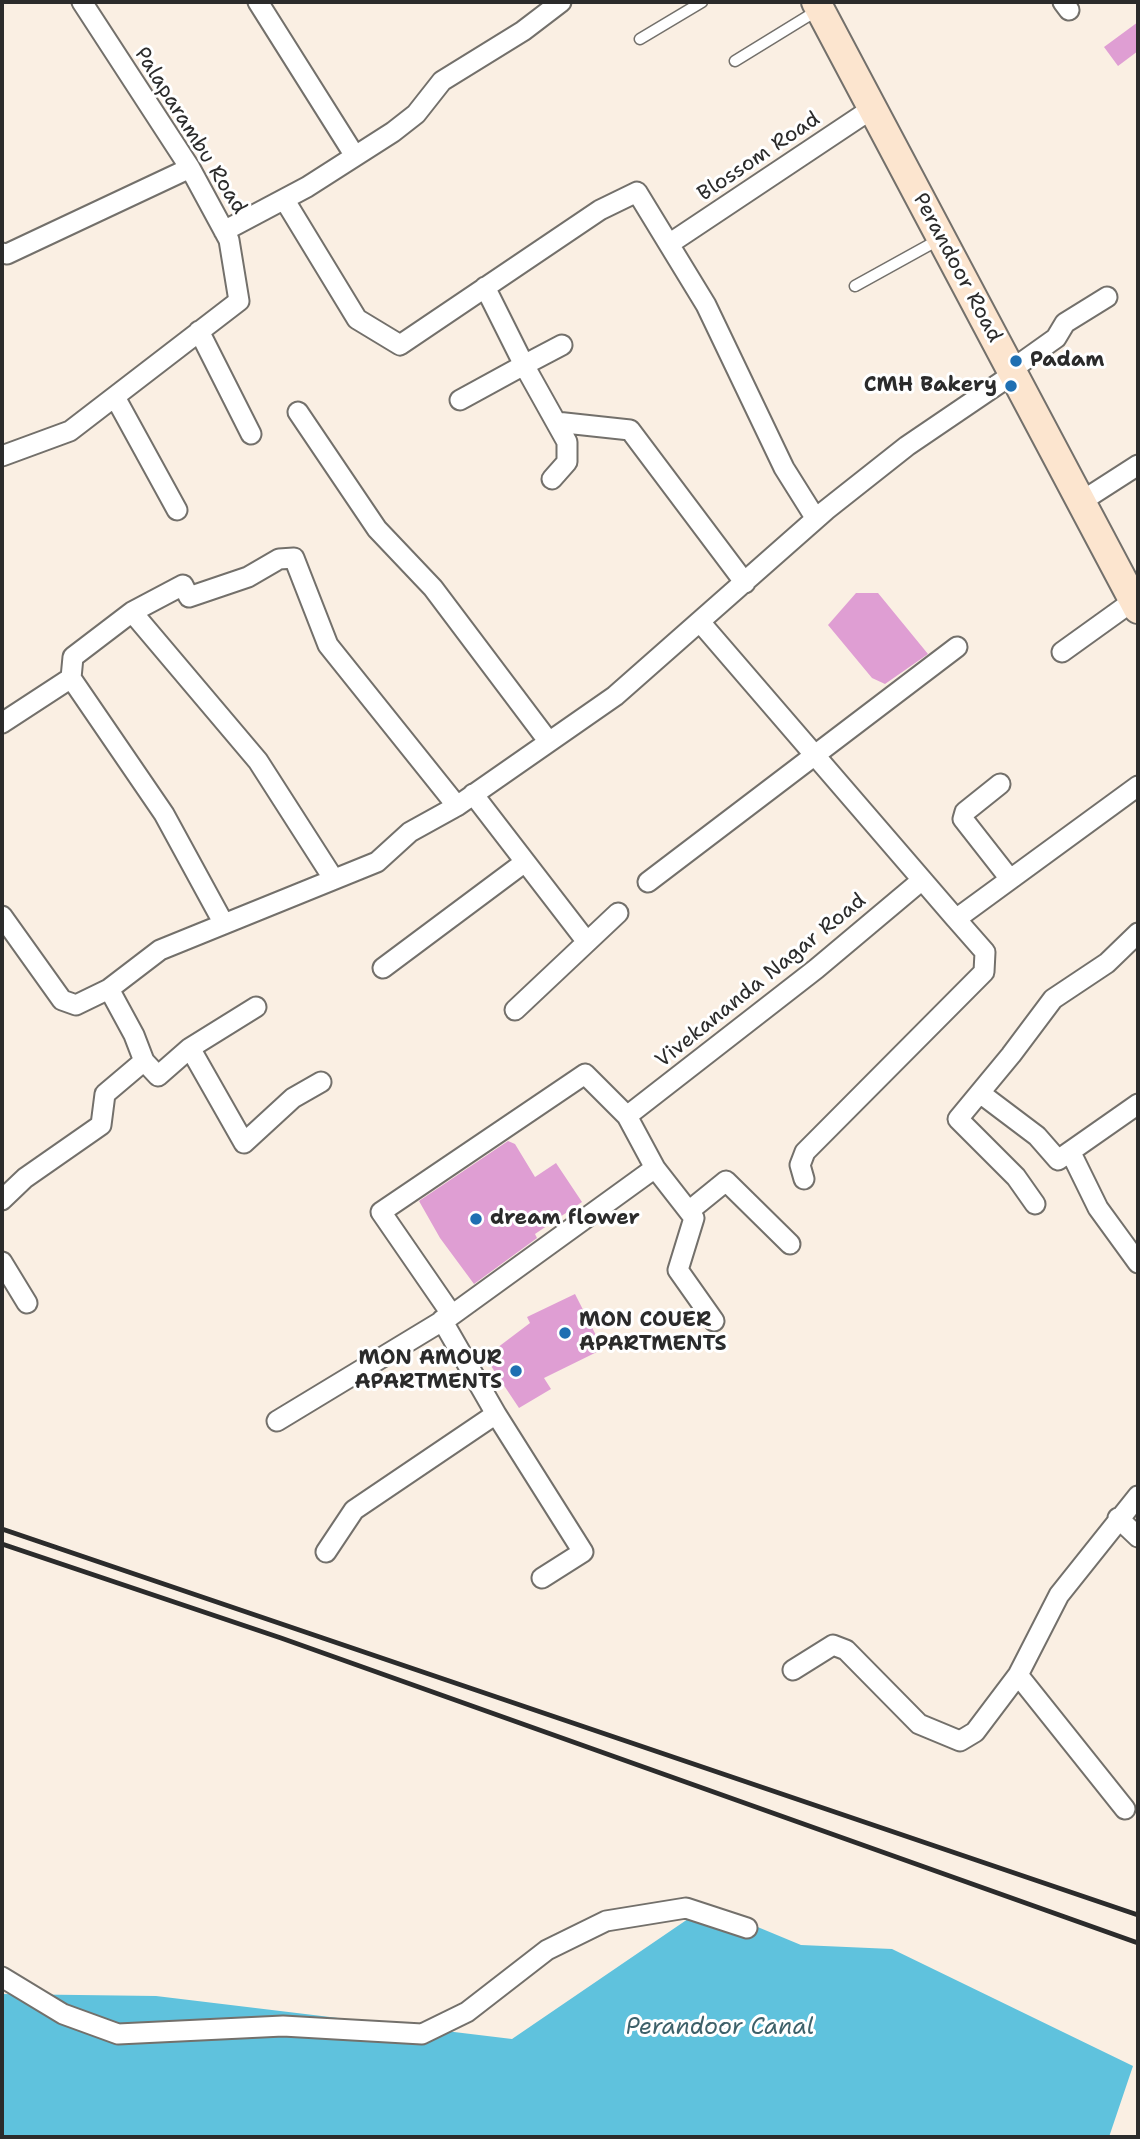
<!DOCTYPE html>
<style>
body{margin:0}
#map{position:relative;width:1140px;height:2139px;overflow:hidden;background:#faefe3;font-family:"Shantell Sans",sans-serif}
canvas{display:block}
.frame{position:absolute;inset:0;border:4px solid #2b2b2b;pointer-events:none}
</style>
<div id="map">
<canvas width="1140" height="2139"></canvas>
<div class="frame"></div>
</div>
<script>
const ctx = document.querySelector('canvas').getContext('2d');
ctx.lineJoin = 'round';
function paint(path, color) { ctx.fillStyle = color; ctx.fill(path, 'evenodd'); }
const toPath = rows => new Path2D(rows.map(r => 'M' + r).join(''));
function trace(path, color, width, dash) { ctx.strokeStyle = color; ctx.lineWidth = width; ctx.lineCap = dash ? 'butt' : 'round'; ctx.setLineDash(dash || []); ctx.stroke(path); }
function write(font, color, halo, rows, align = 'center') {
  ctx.font = font + ' "Shantell Sans",sans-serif'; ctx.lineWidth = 6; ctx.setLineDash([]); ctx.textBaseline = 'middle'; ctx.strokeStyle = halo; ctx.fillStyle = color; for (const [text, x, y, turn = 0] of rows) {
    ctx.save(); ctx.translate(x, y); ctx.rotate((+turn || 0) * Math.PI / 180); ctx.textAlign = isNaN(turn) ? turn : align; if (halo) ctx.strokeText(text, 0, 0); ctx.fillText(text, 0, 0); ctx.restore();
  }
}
paint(toPath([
 [707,1906,801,1945,892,1949,1133,2066,1109,2137,2,2137,2,1994,156,1996,512,2039]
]), '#5fc2dd');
paint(toPath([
 [1138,22,1138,51,1118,66,1104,47],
 [856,593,878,593,928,654,885,684,872,678,828,625],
 [508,1141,515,1144,535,1177,556,1163,582,1202,535,1234,537,1238,474,1284,440,1238,419,1201],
 [575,1294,603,1349,544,1378,551,1389,519,1408,485,1357,530,1323,527,1317]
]), '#df9ed3');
const lane = toPath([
 [640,39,702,2],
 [735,61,818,10],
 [855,286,940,239]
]);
const street = toPath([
 [258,2,355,156],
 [1063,2,1069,10],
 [284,199,357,319,400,345,600,210,637,192,706,305,784,468,816,519],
 [224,231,307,187,393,132,416,114,442,81,523,31,561,2],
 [669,244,873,108],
 [2,253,7,254,190,168],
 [199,331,251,434],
 [1011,370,1056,338,1065,323,1107,297],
 [115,397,177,510],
 [460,400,524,365,485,287],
 [298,412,377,529,433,588,549,742],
 [556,422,630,430,745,583],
 [2,456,70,431,239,301,229,240,190,168,82,2],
 [552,479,567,462,567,442,524,365,562,345],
 [1082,501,1138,465],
 [132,612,258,761,333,878],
 [700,622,956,919,1138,786],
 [1062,652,1133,601],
 [71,678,164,814,224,924],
 [2,723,71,678,73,657,132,612,183,585,189,597,248,577,279,559,294,558,328,645,457,806],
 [1000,784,965,812,963,819,1010,879],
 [473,794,587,942],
 [648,882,957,647],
 [2,916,62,1000,76,1005,109,989,160,950,377,862,410,832,457,806,615,696,826,510,907,446,1013,374],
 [383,968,525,862],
 [109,989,134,1035,144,1061],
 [515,1010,618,913],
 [190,1048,256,1007],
 [980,1093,1037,1136,1058,1160,1138,1104],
 [627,1116,655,1168,452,1315,381,1212,585,1074,627,1116,816,969,922,880],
 [1071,1153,1098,1208,1138,1263],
 [655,1168,694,1218,678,1270,714,1321],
 [804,1179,800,1165,805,1152,984,972,985,952,956,919],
 [2,1200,25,1178,101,1125,105,1094,144,1061,158,1076,190,1048,244,1143,293,1098,321,1082],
 [1035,1204,1016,1177,958,1119,1011,1055,1053,999,1107,963,1138,933],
 [689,1211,726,1181,790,1244],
 [2,1262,27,1303],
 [442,1320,496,1414],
 [277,1421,452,1315],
 [1118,1518,1138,1537],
 [326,1552,354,1510,496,1414,583,1552,542,1578],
 [793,1670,833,1645,846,1650,919,1724,960,1741,975,1732,1018,1675,1059,1595,1138,1496],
 [1018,1675,1125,1809],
 [2,1977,63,2014,118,2034,283,2026,422,2034,467,2012,547,1950,606,1921,686,1908,747,1928]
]);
const secondary = toPath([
 [816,2,1138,609]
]);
trace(lane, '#73706b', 13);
trace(street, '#73706b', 23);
trace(secondary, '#73706b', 32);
trace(lane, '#fff', 10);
trace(street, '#fff', 19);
trace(secondary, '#fce5cf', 28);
trace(toPath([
 [2,1529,1138,1915],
 [2,1544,281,1638,1138,1943]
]), '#2b2b2b', 5);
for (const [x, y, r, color] of [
 [1016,361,7,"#1f6fb2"],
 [1011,386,7,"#1f6fb2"],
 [476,1219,7,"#1f6fb2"],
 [565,1333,7,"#1f6fb2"],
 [516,1371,7,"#1f6fb2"]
]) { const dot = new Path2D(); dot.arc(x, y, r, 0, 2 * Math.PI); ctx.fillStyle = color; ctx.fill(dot); trace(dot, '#fff', 2.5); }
write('21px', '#2b2b2b', '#fff', [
 ["Palaparambu Road",190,131,58],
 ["Blossom Road",759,157,-34],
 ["Perandoor Road",957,268,62],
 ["Vivekananda Nagar Road",761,981,-39]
]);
write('bold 21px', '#2b2b2b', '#fff', [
 ["Padam",1030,361],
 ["CMH Bakery",997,386,"right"],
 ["dream flower",490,1219],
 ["MON COUER",579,1321],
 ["APARTMENTS",579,1345],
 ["MON AMOUR",502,1359,"right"],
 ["APARTMENTS",502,1383,"right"]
], 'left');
write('italic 23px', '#3d6069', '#fff', [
 ["Perandoor Canal",720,2028]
]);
</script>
